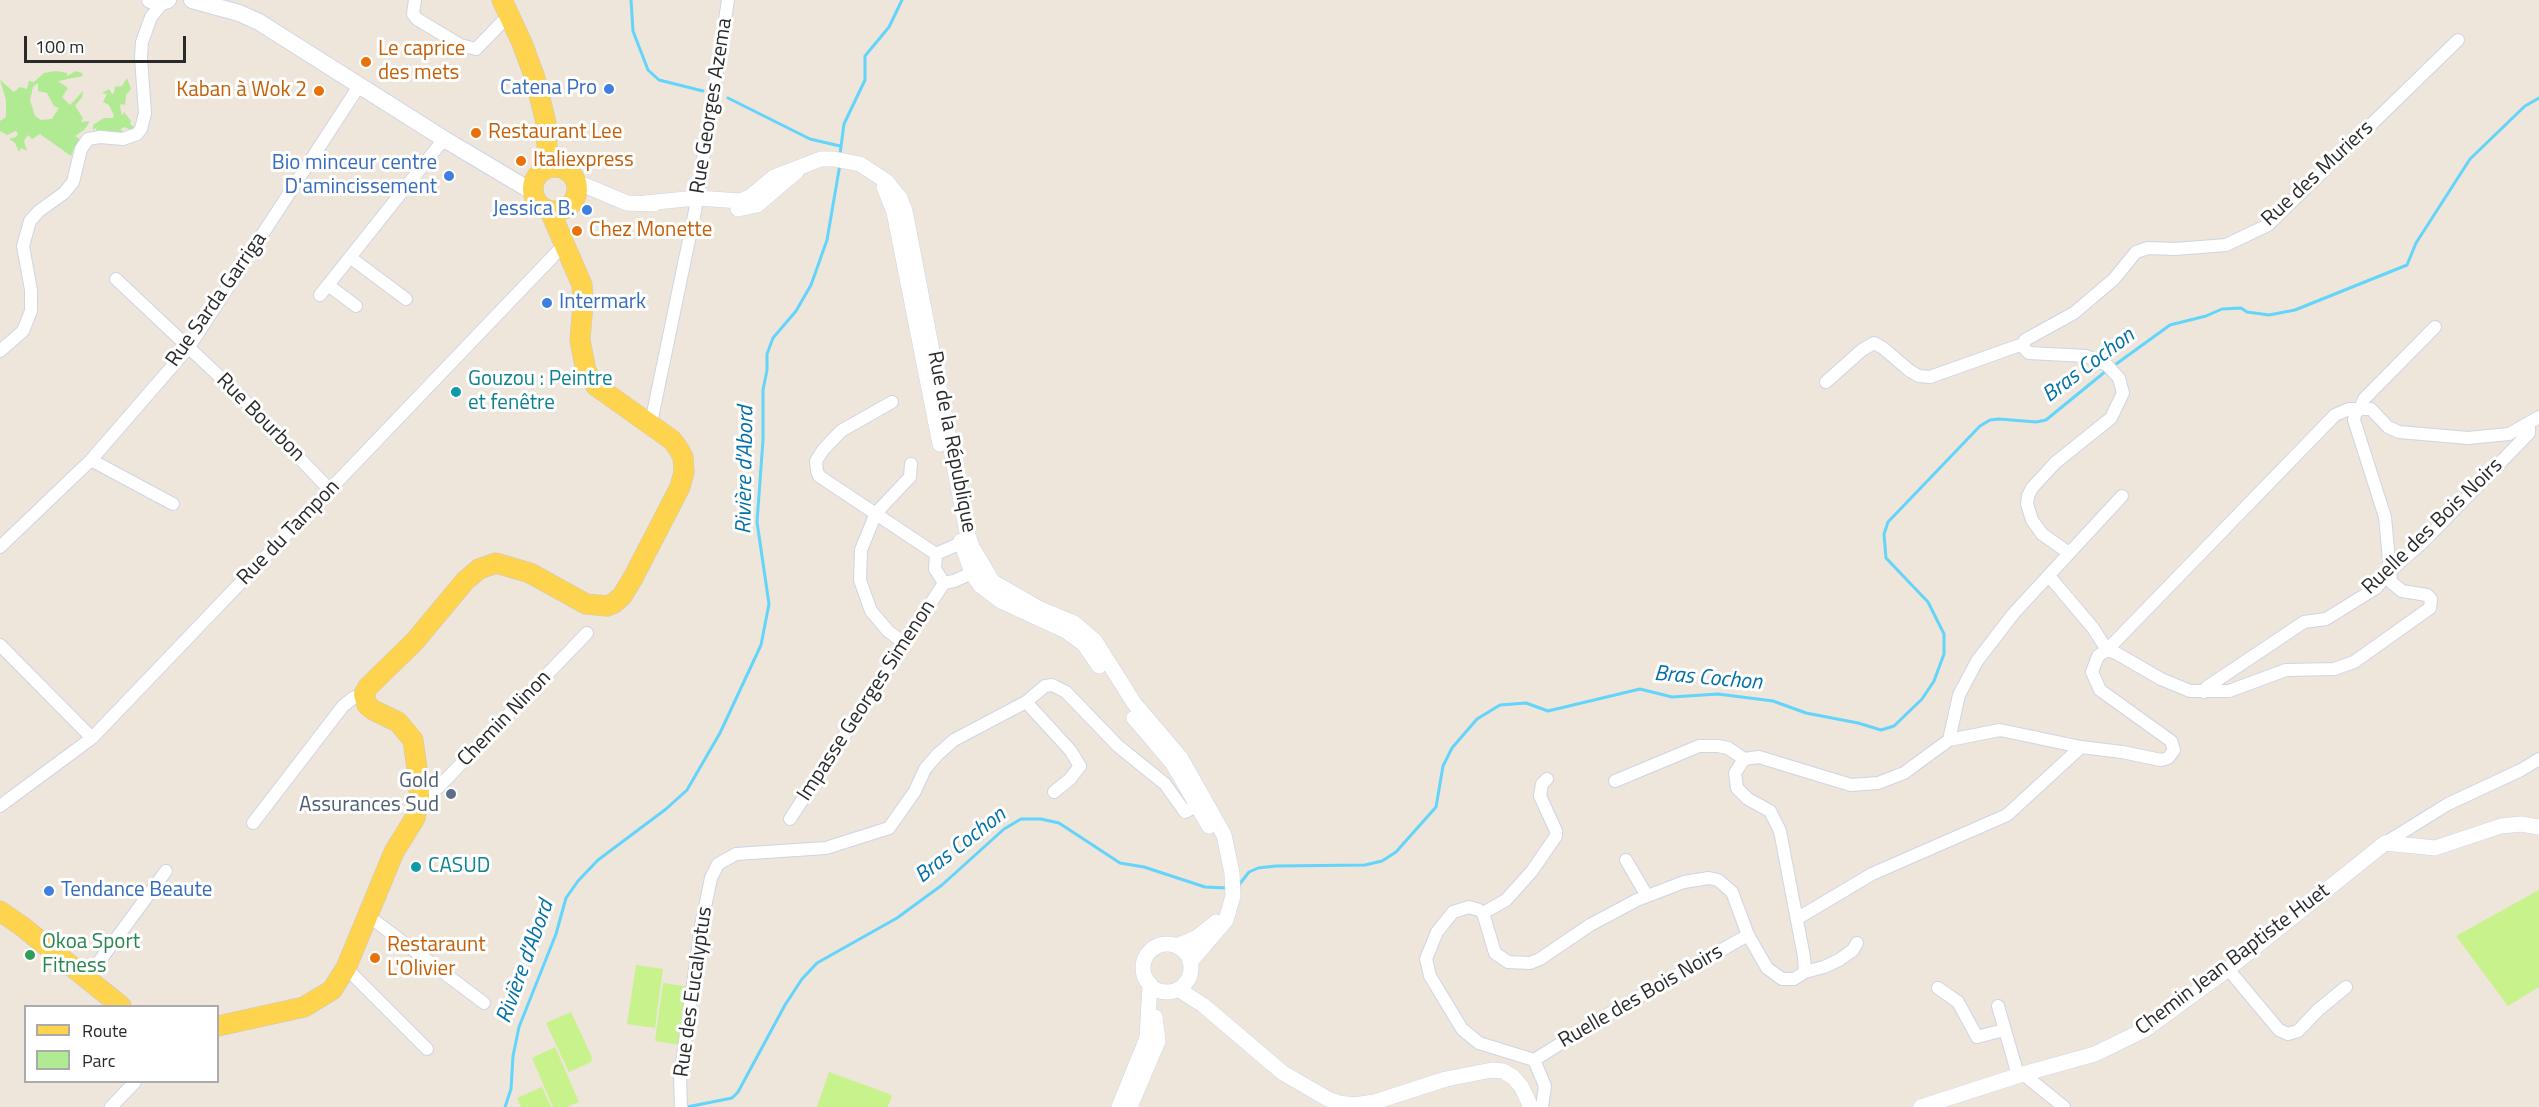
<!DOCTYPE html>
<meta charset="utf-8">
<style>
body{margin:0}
#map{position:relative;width:2539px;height:1107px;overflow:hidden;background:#eee5db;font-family:"Titillium Web",sans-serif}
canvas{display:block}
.legend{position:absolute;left:24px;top:1005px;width:195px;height:78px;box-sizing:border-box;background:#fff;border:2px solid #aaa;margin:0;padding:8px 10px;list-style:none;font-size:18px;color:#2a2a2a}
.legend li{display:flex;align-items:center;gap:12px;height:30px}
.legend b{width:30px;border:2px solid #aaa}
.scale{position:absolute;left:24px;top:36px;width:162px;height:27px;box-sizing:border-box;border:3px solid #2a2a2a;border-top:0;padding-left:8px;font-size:18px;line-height:21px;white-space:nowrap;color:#2a2a2a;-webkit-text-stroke:4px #fff;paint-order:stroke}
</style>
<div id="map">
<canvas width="2539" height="1107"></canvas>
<ul class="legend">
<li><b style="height:8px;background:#fed44f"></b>Route</li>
<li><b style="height:16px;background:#b0ea92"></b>Parc</li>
</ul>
<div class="scale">100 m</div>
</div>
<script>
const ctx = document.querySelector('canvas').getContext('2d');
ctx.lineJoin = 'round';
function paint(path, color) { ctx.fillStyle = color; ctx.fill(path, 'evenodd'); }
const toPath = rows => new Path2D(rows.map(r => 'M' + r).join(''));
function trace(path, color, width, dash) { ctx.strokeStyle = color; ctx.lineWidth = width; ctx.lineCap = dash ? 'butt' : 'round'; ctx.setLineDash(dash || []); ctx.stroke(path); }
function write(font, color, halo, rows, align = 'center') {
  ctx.font = font + ' "Titillium Web",sans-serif'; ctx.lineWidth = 6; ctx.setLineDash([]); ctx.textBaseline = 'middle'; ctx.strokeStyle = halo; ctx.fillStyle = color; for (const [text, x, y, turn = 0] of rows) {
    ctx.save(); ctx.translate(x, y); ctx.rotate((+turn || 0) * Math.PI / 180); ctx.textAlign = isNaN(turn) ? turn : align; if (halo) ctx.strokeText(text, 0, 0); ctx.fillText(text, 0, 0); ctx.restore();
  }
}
paint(toPath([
 [56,71,67,73,67,76,76,71,82,73,83,76,58,81,68,88,62,97,70,105,83,91,82,97,75,106,83,118,81,122,89,121,89,123,84,130,75,136,81,140,89,138,89,131,94,145,74,149,71,156,40,134,32,139,28,135,24,141,27,151,21,148,19,152,15,143,9,139,16,137,18,134,16,131,7,135,0,131,0,121,6,117,6,100,0,80,14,92,20,87,27,89,29,81,34,82,44,73],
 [38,83,38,91,47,93,54,106,59,108,52,119,41,120,35,116,30,100,33,87],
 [127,78,131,89,126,95,125,105,121,104,120,106,122,116,124,112,131,121,130,124,140,131,134,132,125,127,120,129,126,134,94,135,97,127,93,130,93,125,104,118,113,118,114,115,109,105,103,102,107,94,102,93,109,89,112,94,114,93,115,87,122,86]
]), '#b0ea92');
paint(toPath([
 [2539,890,2539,987,2508,1006,2456,936],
 [636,965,663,969,655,1028,627,1024],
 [663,983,690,987,681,1045,655,1041],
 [571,1012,592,1057,591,1062,569,1072,546,1023],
 [555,1047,579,1102,567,1107,553,1107,532,1058],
 [829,1072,892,1095,888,1107,817,1107],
 [542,1087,551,1107,521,1107,517,1098]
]), '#c8f28c');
trace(toPath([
 [631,0,633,31,648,70,659,80,703,91],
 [728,98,810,139,840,146],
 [840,154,844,124,865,80,865,56,889,27,902,0],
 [2112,367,2170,325,2206,316,2222,309,2241,308,2247,312,2269,315,2295,310,2407,265,2416,243,2470,159,2525,106,2539,98],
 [1238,886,1249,872,1258,868,1276,866,1365,865,1382,861,1396,852,1436,807,1443,766,1452,748,1477,719,1500,705,1526,703,1548,711,1640,689,1672,697,1718,694,1773,701,1806,713,1858,723,1881,730,1894,726,1922,699,1934,681,1944,654,1944,634,1928,602,1886,558,1884,534,1888,522,1980,426,1990,420,1999,419,2036,422,2046,420,2106,371],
 [505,1107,511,1089,513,1056,519,1027,556,934,566,898,578,881,598,860,666,809,687,790,720,733,761,645,769,604,757,522,763,440,763,390,767,370,767,354,773,338,796,311,811,285,827,240,840,164],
 [687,1107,732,1098,738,1092,785,1005,802,979,817,963,897,918,942,885,1004,829,1021,819,1041,819,1059,823,1120,863,1144,867,1205,887,1227,888]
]), '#63d4fa', 3);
const minor = toPath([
 [415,0,413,14,417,19,460,45,476,49,509,15],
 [351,258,406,299],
 [116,279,238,394,330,490],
 [328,285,356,306],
 [320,295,444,139],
 [0,351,23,331,31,311,31,290,23,246,30,221,39,211,64,193,73,182,81,149,88,139,100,137,123,139,137,134,141,129,145,113,141,58,142,42,151,17,163,2],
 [1826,382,1862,350,1874,343,1883,348,1910,371,1919,376,1930,377,2023,344],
 [892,402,841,431,823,450,816,461,817,471,819,476,936,554],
 [649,424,652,418,695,211,728,0],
 [91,460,173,504],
 [0,547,91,460,189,347,359,86],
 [2069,553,2042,534,2032,520,2027,504,2028,496,2032,488,2055,463,2111,418,2123,393,2119,378,2107,365,2086,356,2029,353,2023,347,2025,340,2074,313,2114,279,2136,252,2148,248,2175,249,2226,245,2268,225,2458,40],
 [2049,576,2093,628,2107,650,2335,415,2349,409,2360,409,2364,399,2435,327],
 [944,583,935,569,936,554,961,543,968,545],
 [944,583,954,581,972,573,976,567],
 [904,643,888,631,871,611,860,580,861,550,876,513,910,477,911,464],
 [0,645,92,738],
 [2204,692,2207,687,2304,622,2326,619,2376,588,2390,571,2423,542,2529,433,2529,425],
 [1026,702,1070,750,1080,766,1070,779,1054,792],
 [1949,740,1959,695,1977,661,2014,613,2122,496],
 [1615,781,1699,746,1718,746,1728,748,1744,759],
 [419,798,430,796,587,633],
 [0,806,92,738,560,249,565,246],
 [790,819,944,583],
 [253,823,343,706,353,698,364,694],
 [2385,843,2448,804,2521,770,2539,759],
 [1626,860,1647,896],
 [1483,913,1506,900,1532,871,1556,836,1556,831,1540,796,1542,784,1547,779],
 [367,915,484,1003],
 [1798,918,1872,874,2007,815,2081,747],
 [346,968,427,1049],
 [2228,969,2279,1030,2288,1034,2298,1031,2318,1010,2346,987],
 [1805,972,1824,967,1839,960,1853,950,1857,943],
 [87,978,166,871],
 [1938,988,1958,1002,1977,1037,2004,1030],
 [1998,1006,2018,1075],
 [1534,1060,1605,1016,1748,935],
 [2023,1074,2064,1107],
 [111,1107,135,1082],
 [681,1107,680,1078,701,926,711,878,718,864,736,854,826,848,889,828,915,791,925,769,938,754,954,740,1026,702,1045,686,1052,685,1066,692,1118,746,1165,784,1185,812,1205,802],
 [1542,1107,1545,1086,1534,1060,1479,1043,1462,1029,1430,976,1426,959,1437,932,1453,912,1469,907,1479,910,1483,913,1495,953,1508,962,1530,963,1540,959,1590,925,1637,900,1684,882,1709,878,1718,880,1732,892,1748,935,1767,968,1782,979,1794,979,1805,972,1804,957,1780,831,1770,811,1748,799,1737,788,1735,773,1744,759,1759,757,1851,785,1878,783,1904,773,1949,740,2000,730,2081,747,2122,752,2161,760,2168,758,2174,750,2171,741,2100,690,2092,672,2098,656,2107,650,2116,653,2161,679,2190,691,2229,691,2286,670,2334,669,2354,662,2430,608,2431,599,2427,595,2402,591,2391,582,2385,517,2354,420,2355,414,2360,409,2371,409,2388,427,2399,432,2468,438,2509,434,2539,417]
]);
const tertiary = toPath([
 [577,182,627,203,654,204],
 [884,187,894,212,940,444],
 [645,203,697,198,740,201,750,197,774,177,821,159,834,159,860,164,886,181,900,198,905,211,967,532,972,547,993,582,1040,609,1074,623,1095,641,1134,703,1180,757,1224,835,1232,873,1233,896,1226,920,1190,962],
 [738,209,757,205,797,171],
 [961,541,972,573,980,585,1001,601,1066,631,1084,644,1099,666],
 [1134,718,1173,764,1209,826],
 '1143 968a24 24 0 1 1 48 0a24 24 0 1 1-48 0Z',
 [1177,946,1196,938,1216,922],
 [1178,989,1203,1005,1283,1073,1328,1099,1339,1103,1353,1105,1375,1102,1446,1079,1492,1070,1503,1071,1513,1077,1521,1086,1531,1107],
 [1119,1107,1147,1038,1150,984],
 [1130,1107,1158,1041,1155,1017],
 [1921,1107,2023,1074,2095,1054,2146,1029,2228,969,2385,843,2435,848,2501,826,2521,824,2539,827]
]);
const secondary = toPath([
 [150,0,159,3,168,0],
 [192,0,239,13,259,22,444,139,533,192]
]);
const primary = toPath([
 [502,0,522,43,535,78,546,123,548,168],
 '533 189a22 22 0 1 1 44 0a22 22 0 1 1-44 0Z',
 [0,911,23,927,121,1006],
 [218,1026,304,1007,332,990,346,968,394,852,415,818,419,798,419,783,413,740,398,722,373,710,367,705,364,694,368,687,415,641,465,581,479,569,496,563,530,573,586,604,607,606,614,603,622,596,633,578,680,487,684,472,683,457,678,448,672,440,596,386,586,371,580,340,583,304,582,285,550,211]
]);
trace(minor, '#d0d4e5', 14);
trace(tertiary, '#d0d4e5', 16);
trace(secondary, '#d0d4e5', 18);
trace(primary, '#c8c8c8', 21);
trace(minor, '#fff', 12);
trace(tertiary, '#fff', 15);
trace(secondary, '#fff', 16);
trace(primary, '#fed44f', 20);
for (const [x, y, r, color] of [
 [366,62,6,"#e8710a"],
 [609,89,6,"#3f7fe0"],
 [319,91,6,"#e8710a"],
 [476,133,6,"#e8710a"],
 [521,161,6,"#e8710a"],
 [449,176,6,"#3f7fe0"],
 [587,210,6,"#3f7fe0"],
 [577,231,6,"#e8710a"],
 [547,303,6,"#3f7fe0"],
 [456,392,6,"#0f9aa8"],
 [451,794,6,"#5c6f8a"],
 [416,867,6,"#0f9aa8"],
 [49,891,6,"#3f7fe0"],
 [30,955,6,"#2e9e5b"],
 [375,958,6,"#e8710a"]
]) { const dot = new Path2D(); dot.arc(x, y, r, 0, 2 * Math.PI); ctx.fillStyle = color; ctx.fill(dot); trace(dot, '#fff', 2); }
write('21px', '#c56008', '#fff', [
 ["Le caprice",378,50],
 ["des mets",378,74],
 ["Kaban à Wok 2",307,91,"right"],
 ["Restaurant Lee",488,133],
 ["Italiexpress",533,161],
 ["Chez Monette",589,231],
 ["Restaraunt",387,946],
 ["L'Olivier",387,970]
], 'left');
write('21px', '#366cbe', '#fff', [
 ["Catena Pro",597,89],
 ["Bio minceur centre",437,164],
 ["D'amincissement",437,188],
 ["Jessica B.",575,210],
 ["Intermark",559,303,"left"],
 ["Tendance Beaute",61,891,"left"]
], 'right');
write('21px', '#2a2a2a', '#fff', [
 ["Rue Georges Azema",712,106,-81],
 ["Rue des Muriers",2318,174,-43],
 ["Rue Sarda Garriga",217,300,-55],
 ["Rue Bourbon",260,418,45],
 ["Rue de la République",951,442,79],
 ["Ruelle des Bois Noirs",2433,527,-44],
 ["Rue du Tampon",289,533,-46],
 ["Impasse Georges Simenon",867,701,-57],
 ["Chemin Ninon",505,719,-46],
 ["Chemin Jean Baptiste Huet",2233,960,-37],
 ["Rue des Eucalyptus",694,992,-82],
 ["Ruelle des Bois Noirs",1641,997,-30]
]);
write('21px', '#0d838f', '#fff', [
 ["Gouzou : Peintre",468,380],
 ["et fenêtre",468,404],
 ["CASUD",428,867]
], 'left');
write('21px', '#4e5e75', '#fff', [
 ["Gold",439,782],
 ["Assurances Sud",439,806]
], 'right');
write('21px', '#27864d', '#fff', [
 ["Okoa Sport",42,943],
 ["Fitness",42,967]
], 'left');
write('italic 22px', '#0070a8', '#fff', [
 ["Bras Cochon",2089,366,-37],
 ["Rivière d'Abord",746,470,-89],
 ["Bras Cochon",1708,679,5],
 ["Bras Cochon",961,846,-38],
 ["Rivière d'Abord",526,962,-70]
]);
</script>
